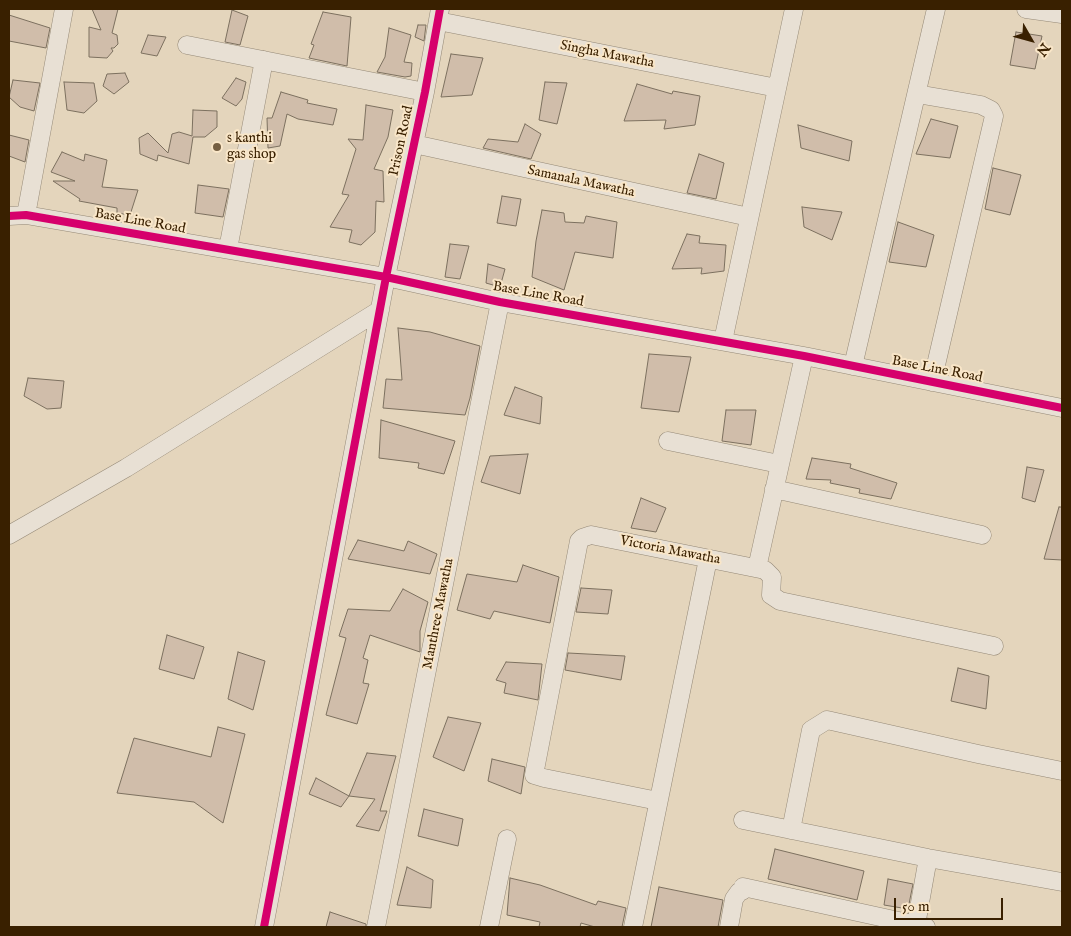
<!DOCTYPE html>
<style>
body{margin:0}
#map{position:relative;width:1071px;height:936px;overflow:hidden;background:#e4d5bc;font-family:"IM FELL English",serif}
canvas{display:block}
.frame{position:absolute;inset:0;border:10px solid #392000;pointer-events:none}
.north{position:absolute;left:1006px;top:15px;width:50px;height:50px;-webkit-text-stroke:4px #f9e6c8;paint-order:stroke;rotate:128deg;font-size:14px;font-weight:700;line-height:20px;text-align:center;color:#392000}
.north::after{content:'';display:block;margin:auto;width:18px;height:22px;background:#392000;clip-path:polygon(50% 0,100% 100%,50% 72%,0 100%)}
.scale{position:absolute;left:894px;top:898px;width:109px;height:22px;box-sizing:border-box;border:2px solid #392000;border-top:0;padding-left:6px;font-size:15px;line-height:18px;white-space:nowrap;color:#392000;-webkit-text-stroke:4px #f9e6c8;paint-order:stroke}
</style>
<div id="map">
<canvas width="1071" height="936"></canvas>
<div class="frame"></div>
<div class="north">N</div>
<div class="scale">50 m</div>
</div>
<script>
const ctx = document.querySelector('canvas').getContext('2d');
ctx.lineJoin = 'round';
function paint(path, color) { ctx.fillStyle = color; ctx.fill(path, 'evenodd'); }
const toPath = rows => new Path2D(rows.map(r => 'M' + r).join(''));
function trace(path, color, width, dash) { ctx.strokeStyle = color; ctx.lineWidth = width; ctx.lineCap = dash ? 'butt' : 'round'; ctx.setLineDash(dash || []); ctx.stroke(path); }
function write(font, color, halo, rows, align = 'center') {
  ctx.font = font + ' "IM FELL English",serif'; ctx.lineWidth = 4; ctx.setLineDash([]); ctx.textBaseline = 'middle'; ctx.strokeStyle = halo; ctx.fillStyle = color; for (const [text, x, y, turn = 0] of rows) {
    ctx.save(); ctx.translate(x, y); ctx.rotate((+turn || 0) * Math.PI / 180); ctx.textAlign = isNaN(turn) ? turn : align; if (halo) ctx.strokeText(text, 0, 0); ctx.fillText(text, 0, 0); ctx.restore();
  }
}
const building = toPath([
 [92,9,118,9,112,33,117,35,118,44,114,48,111,48,113,51,107,58,89,57,89,27,101,30,92,9],
 [232,10,248,16,240,45,225,42,232,10],
 [323,12,351,17,347,66,309,58,314,45,311,44,323,12],
 [9,15,50,28,46,48,9,41,9,15],
 [418,25,426,25,424,41,415,37,418,25],
 [389,28,411,35,404,62,412,63,411,76,405,77,377,72,385,57,389,28],
 [1016,32,1042,36,1035,69,1010,65,1016,32],
 [148,35,166,37,157,56,141,53,148,35],
 [451,54,483,58,472,95,441,97,451,54],
 [125,73,129,82,114,94,103,86,107,74,125,73],
 [236,78,246,82,242,99,236,106,222,98,236,78],
 [13,80,40,83,34,111,20,107,9,97,13,80],
 [64,82,94,83,97,101,84,113,67,110,64,82],
 [545,82,567,83,557,124,539,120,545,82],
 [637,84,672,94,673,91,700,96,695,125,664,129,666,120,624,121,637,84],
 [281,92,308,100,307,103,337,109,333,125,298,119,287,114,280,146,268,148,267,118,272,118,281,92],
 [366,105,393,110,388,137,374,169,383,171,384,202,376,201,375,232,361,245,349,242,352,230,330,227,349,195,342,194,356,149,348,139,363,140,366,105],
 [193,110,217,111,217,127,205,137,193,137,189,164,158,155,157,161,140,154,139,138,148,133,168,153,172,134,179,132,192,136,193,110],
 [931,119,958,126,950,158,916,154,931,119],
 [525,124,541,134,531,159,483,148,488,139,518,142,525,124],
 [798,125,852,141,849,161,801,148,798,125],
 [9,135,29,140,25,162,9,156,9,135],
 [62,152,84,161,85,154,107,160,102,187,138,190,130,215,117,213,117,208,79,201,80,199,53,181,75,181,51,172,62,152],
 [699,154,724,163,716,199,687,193,699,154],
 [993,168,1021,175,1010,215,985,209,993,168],
 [198,185,229,189,223,217,195,213,198,185],
 [502,196,521,199,516,226,497,223,502,196],
 [802,207,842,212,832,240,804,227,802,207],
 [542,210,564,213,565,222,584,223,586,216,617,222,613,258,575,252,564,290,532,277,536,241,542,210],
 [898,222,934,235,926,267,889,262,898,222],
 [687,234,700,236,699,243,726,245,724,271,701,274,702,268,672,269,687,234],
 [450,244,469,246,460,279,445,277,450,244],
 [488,264,505,269,500,287,486,283,488,264],
 [398,328,430,332,480,346,470,398,465,415,383,408,386,379,402,380,398,328],
 [649,354,691,357,679,412,641,408,649,354],
 [28,378,64,381,61,408,47,409,24,396,28,378],
 [515,387,542,397,540,424,504,415,515,387],
 [726,410,756,410,751,445,722,441,726,410],
 [381,420,455,441,444,474,418,468,419,463,379,458,381,420],
 [528,454,520,494,481,482,490,456,528,454],
 [812,458,851,464,850,468,897,483,891,499,859,493,860,489,830,483,831,480,806,479,812,458],
 [1027,467,1044,470,1035,502,1022,498,1027,467],
 [641,498,666,508,656,532,631,528,641,498],
 [1059,507,1062,507,1062,560,1044,559,1059,507],
 [358,540,404,551,408,541,437,554,430,574,348,559,358,540],
 [523,565,559,577,550,623,494,611,490,619,457,610,467,574,517,582,523,565],
 [581,588,612,590,608,614,576,612,581,588],
 [403,589,428,602,420,631,420,652,370,635,363,658,368,660,363,683,369,684,357,724,326,715,346,638,339,636,348,609,390,611,403,589],
 [167,635,204,647,194,679,159,669,167,635],
 [238,652,265,661,253,710,228,699,238,652],
 [568,653,625,656,621,680,565,670,568,653],
 [506,662,542,664,538,700,504,693,506,683,496,680,506,662],
 [958,668,989,676,986,709,951,701,958,668],
 [448,717,481,723,464,771,433,757,448,717],
 [218,727,245,734,223,823,194,802,117,793,134,738,211,757,218,727],
 [367,753,396,756,380,811,387,811,379,831,356,826,375,799,349,796,367,753],
 [492,759,525,767,521,794,488,781,492,759],
 [316,778,349,796,341,807,309,794,316,778],
 [424,809,463,819,458,846,418,836,424,809],
 [775,849,864,871,857,900,768,879,775,849],
 [407,867,433,880,431,908,397,905,407,867],
 [510,878,540,885,596,905,598,901,626,908,622,927,595,927,581,923,580,927,539,927,540,922,507,915,510,878],
 [888,879,913,884,908,909,884,905,888,879],
 [659,887,723,900,718,927,651,927,659,887],
 [330,912,366,924,366,927,326,927,330,912]
]);
paint(building, '#d0bdaa');
trace(building, '#7c705f', 1);
const minor = toPath([
 [1026,9,1062,14],
 [438,21,777,88],
 [187,45,425,92],
 [917,94,981,105,991,110,994,116,932,382],
 [414,144,749,217],
 [26,215,64,9],
 [9,216,26,215,386,277,500,302,804,356,1062,408],
 [228,249,264,60],
 [723,341,794,9],
 [853,366,936,9],
 [668,441,779,464],
 [774,489,982,535],
 [9,535,126,468,380,310],
 [757,568,804,356],
 [658,801,544,778,534,775,579,541,582,538,591,535,765,570,772,577,771,595,780,601,994,646],
 [743,820,928,858,1062,882],
 [791,830,811,730,827,720,978,754,1062,771],
 [916,925,928,858],
 [264,927,386,277,425,92,440,9],
 [376,927,500,302],
 [489,927,507,839],
 [633,927,708,559],
 [729,927,734,899,739,892,742,891,743,887,926,927]
]);
trace(minor, '#958977', 19);
trace(minor, '#e8e0d4', 18);
trace(toPath([
 [9,216,26,215,386,277,500,302,804,356,1062,408],
 [264,927,386,277,425,92,440,9]
]), '#d6006c', 8);
for (const [x, y, r, color] of [
 [217,147,5,"#755f42"]
]) { const dot = new Path2D(); dot.arc(x, y, r, 0, 2 * Math.PI); ctx.fillStyle = color; ctx.fill(dot); trace(dot, '#f9e6c8', 2); }
write('14px', '#392000', '#f9e6c8', [
 ["Singha Mawatha",607,55,11],
 ["Prison Road",402,141,-78],
 ["Samanala Mawatha",581,182,12],
 ["Base Line Road",140,222,10],
 ["Base Line Road",538,295,10],
 ["Base Line Road",937,370,11],
 ["Victoria Mawatha",670,551,11],
 ["Manthree Mawatha",439,614,-79]
]);
write('14px', '#392000', '#f9e6c8', [
 ["s kanthi",227,139],
 ["gas shop",227,155]
], 'left');
</script>
